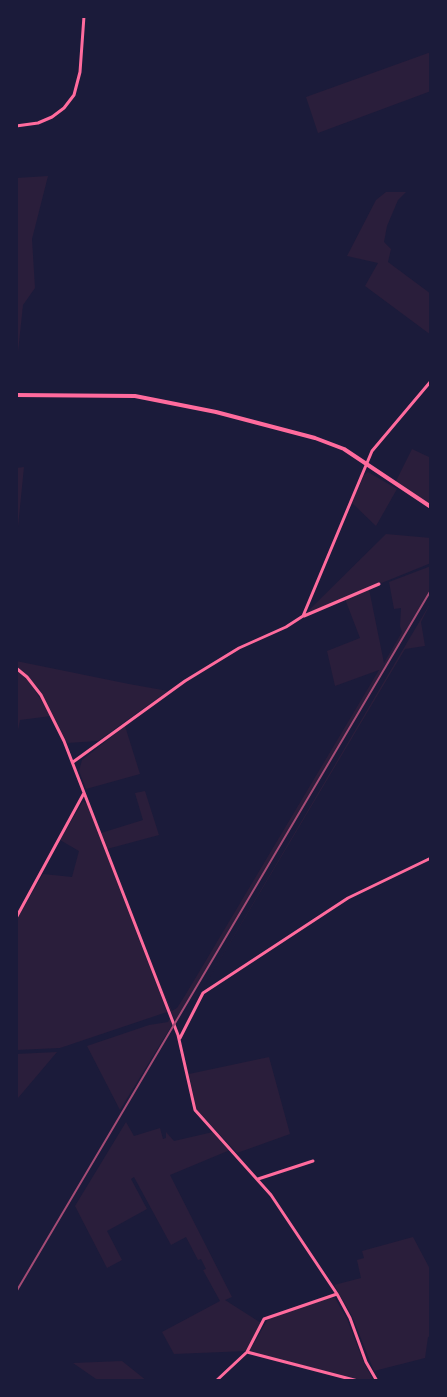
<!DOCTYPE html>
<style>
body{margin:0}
#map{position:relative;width:447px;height:1397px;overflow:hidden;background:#1b1b3a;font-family:Jost,sans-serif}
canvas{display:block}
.frame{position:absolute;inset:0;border:18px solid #1b1b3a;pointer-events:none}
</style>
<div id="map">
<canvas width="447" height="1397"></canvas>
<div class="frame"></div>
</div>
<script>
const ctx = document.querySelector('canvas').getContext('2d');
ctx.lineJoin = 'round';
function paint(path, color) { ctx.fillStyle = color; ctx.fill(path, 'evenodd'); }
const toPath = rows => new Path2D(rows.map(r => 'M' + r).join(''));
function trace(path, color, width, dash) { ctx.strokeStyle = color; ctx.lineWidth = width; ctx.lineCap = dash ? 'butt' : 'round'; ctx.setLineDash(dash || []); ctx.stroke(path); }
paint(toPath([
 [431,52,431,91,318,133,306,97],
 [48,176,32,239,35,288,23,305,16,371,16,178],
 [386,192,406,192,398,200,387,226,384,242,391,249,388,262,431,294,431,335,365,286,378,263,347,256,376,200],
 [412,449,429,457,431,455,431,505,395,483],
 [24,467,16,547,16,468],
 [368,472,397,489,376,526,352,503,364,475],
 [386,534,431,538,431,563,305,614],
 [431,566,431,588,175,1021,151,962,172,1011,177,1008,186,994,379,670,335,686,327,651,360,638,345,599,369,589,384,663,402,632,400,626,401,608,394,609,389,582],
 [431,602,421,622,425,646,405,649,196,1000],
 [16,661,129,684,168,691,98,741,67,743,40,690,16,666],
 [16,669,29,681,51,716,20,720,16,740],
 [125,726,140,774,86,789,79,771,82,760],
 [145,791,159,835,107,849,101,833,143,820,135,793],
 [83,801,87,804,167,1012,60,1048,16,1050,16,921,43,874,72,877,79,851,60,840],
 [170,1018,172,1025,120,1110,87,1046,149,1025,168,1022],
 [57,1052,18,1098,16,1101,16,1054],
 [269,1057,290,1134,237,1153,196,1109,189,1074],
 [126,1122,134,1136,160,1128,163,1139,166,1138,166,1132,174,1141,213,1132,230,1150,170,1175,232,1297,225,1300,261,1323,247,1351,174,1354,162,1332,220,1301,203,1270,206,1269,201,1259,198,1260,186,1237,171,1245,134,1177,131,1179,147,1209,107,1231,122,1260,107,1268,75,1206],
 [413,1237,431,1271,431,1336,428,1337,425,1358,374,1371,352,1316,334,1285,361,1278,357,1260,364,1258,362,1251],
 [329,1298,335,1298,347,1319,364,1363,374,1381,365,1381,249,1352,268,1319],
 [122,1361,147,1381,99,1381,73,1363]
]), '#2a1e3b');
trace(toPath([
 [16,126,38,123,52,117,64,108,74,95,80,72,84,16],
 [304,616,379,584],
 [16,668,27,677,41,695,64,741,178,1035,195,1110,271,1195,337,1294,350,1318,366,1362,377,1381],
 [73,762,185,681,239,648,286,627,303,616,372,451,431,381],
 [16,918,84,793],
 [180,1038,203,993,348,898,431,858],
 [258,1179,313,1161],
 [247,1352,358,1381],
 [216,1381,247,1352,264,1319,337,1294]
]), '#ff6b9d', 3);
trace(toPath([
 [16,395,135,396,216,412,315,438,344,449,431,507]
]), '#ff6b9d', 4);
trace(toPath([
 [16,1292,431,590]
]), '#a44b75', 2);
</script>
